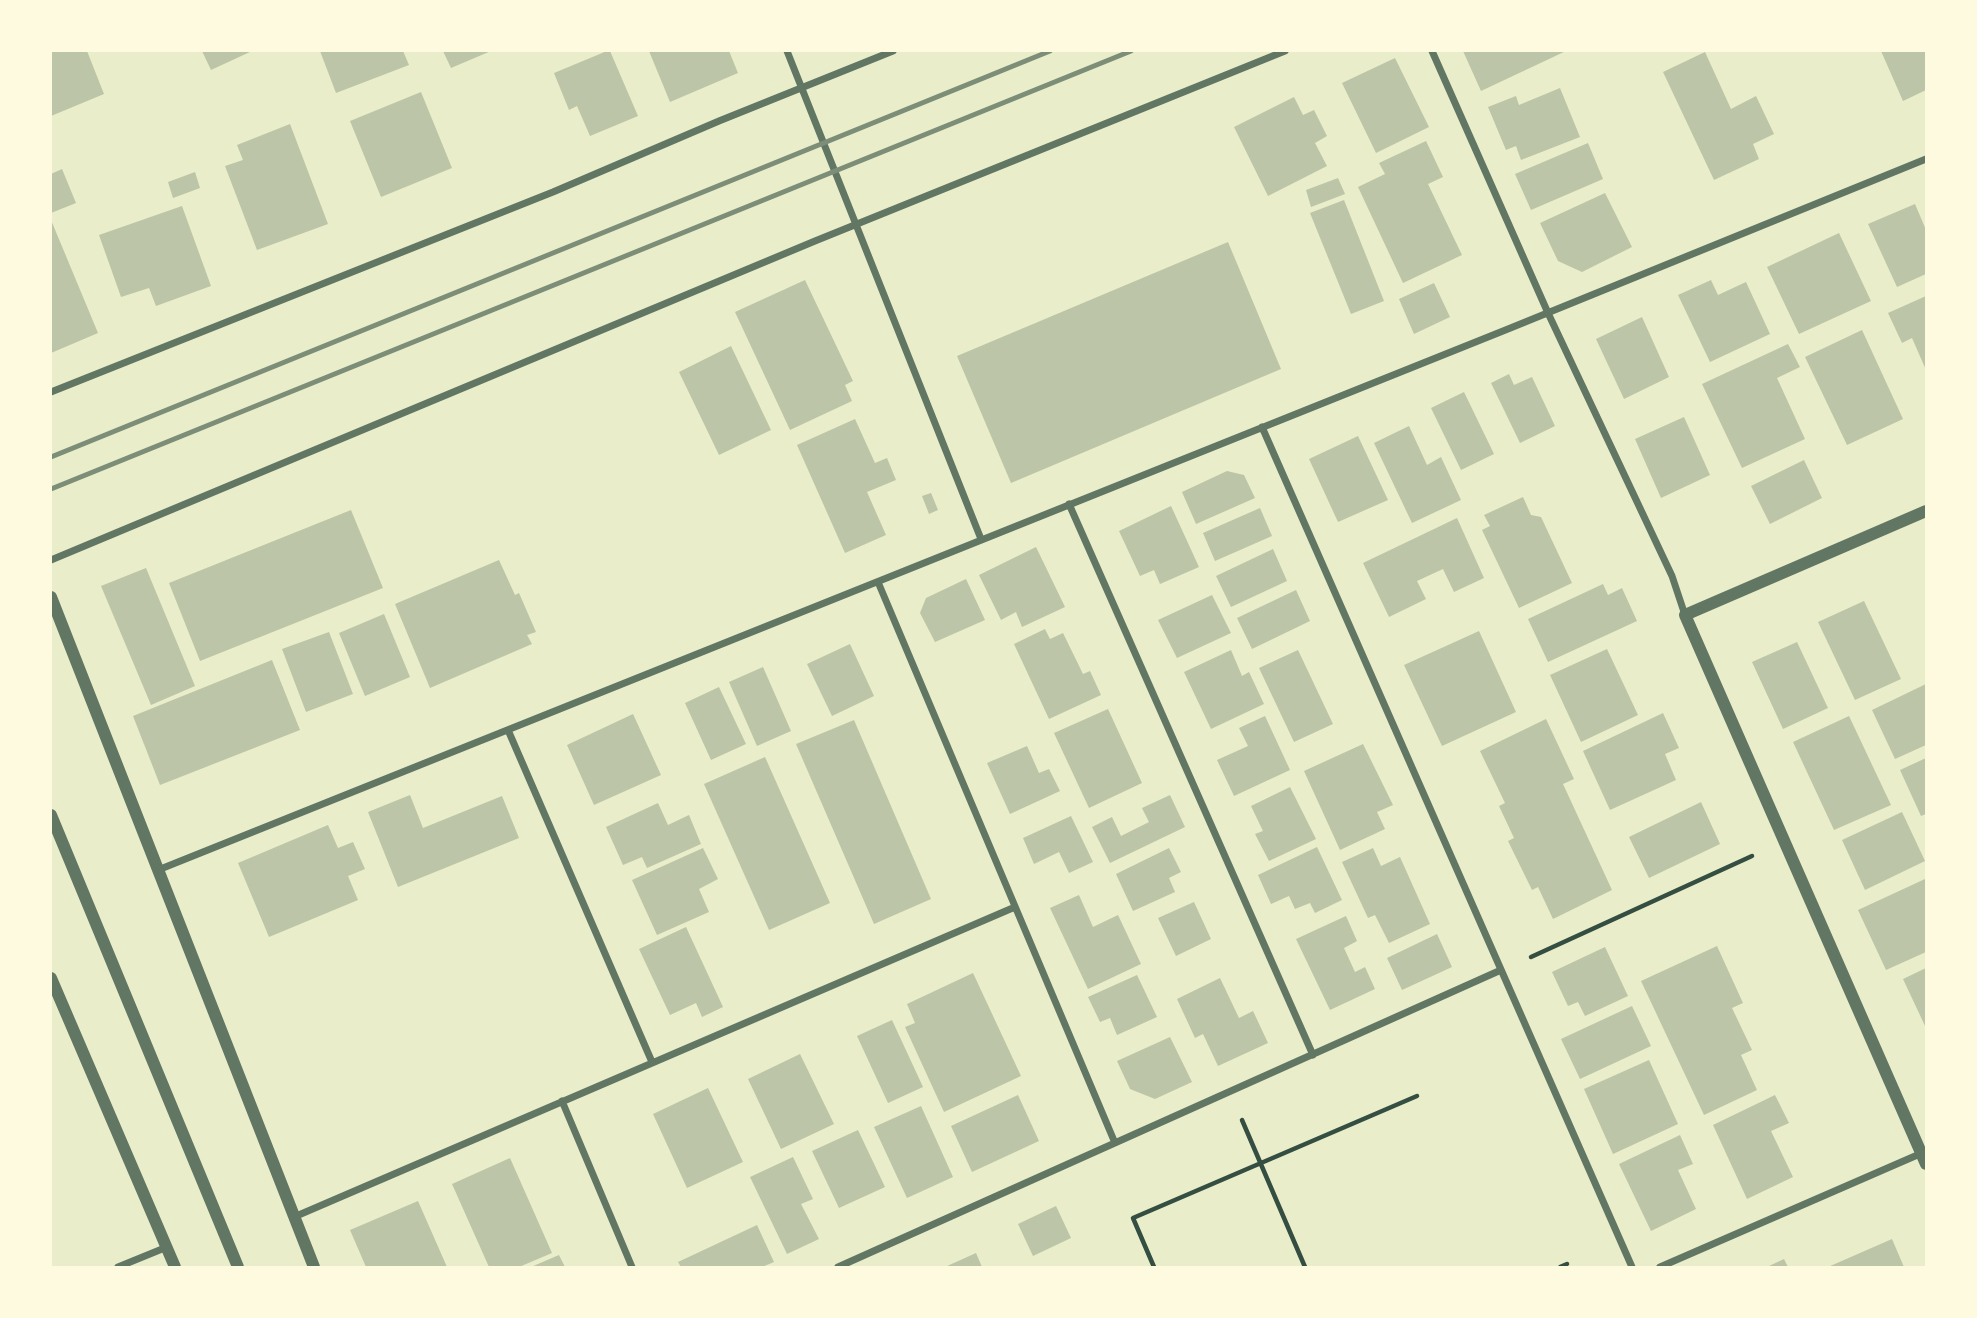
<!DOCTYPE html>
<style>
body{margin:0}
#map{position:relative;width:1977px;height:1318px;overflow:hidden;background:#e9edc9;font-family:Lato,sans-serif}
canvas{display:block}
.frame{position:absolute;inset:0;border:52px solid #fefae0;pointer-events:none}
</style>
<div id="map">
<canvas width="1977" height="1318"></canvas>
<div class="frame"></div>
</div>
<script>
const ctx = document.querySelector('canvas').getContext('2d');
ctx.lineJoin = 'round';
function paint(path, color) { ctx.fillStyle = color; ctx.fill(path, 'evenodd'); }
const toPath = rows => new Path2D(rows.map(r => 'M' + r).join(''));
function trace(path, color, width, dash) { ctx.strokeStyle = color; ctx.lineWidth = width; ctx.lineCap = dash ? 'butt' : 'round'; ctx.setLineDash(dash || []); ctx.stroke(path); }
paint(toPath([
 [51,51,87,51,104,94,51,116],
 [202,51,252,51,211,70],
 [320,51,403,51,409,65,336,93],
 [443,51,491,51,451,68],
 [607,51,610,51,638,116,590,136,577,106,569,110,554,73],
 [649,51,729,51,738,73,670,102],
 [1463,51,1566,51,1481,91],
 [1881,51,1926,51,1926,90,1903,101],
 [1705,52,1731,109,1756,96,1774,134,1753,144,1759,159,1714,180,1663,72],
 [1395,58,1429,127,1376,153,1342,83],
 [1560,88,1580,137,1521,160,1516,146,1506,150,1488,107,1516,96,1519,105],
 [421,92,452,168,381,197,350,121],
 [1294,97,1303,115,1314,110,1327,136,1315,143,1327,166,1268,196,1234,127],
 [290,124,328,224,257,250,225,166,243,160,237,145],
 [1426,141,1443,177,1428,184,1462,255,1403,283,1358,187,1385,174,1379,163],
 [1588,143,1603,179,1531,210,1515,174],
 [62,169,76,203,51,213,51,174],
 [195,172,200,188,173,198,168,182],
 [1338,178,1345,194,1311,207,1306,190],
 [1605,193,1632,247,1582,272,1558,261,1540,223],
 [1344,200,1384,301,1351,314,1310,213],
 [1915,204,1926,230,1926,274,1897,287,1868,224],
 [182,206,211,286,156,306,149,288,121,297,99,235],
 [51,220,98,333,51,353],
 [1839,233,1871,301,1799,334,1767,267],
 [1228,242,1281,369,1011,483,957,356],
 [805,280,853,381,845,385,852,401,790,430,735,312],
 [1711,280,1718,295,1746,282,1770,334,1710,362,1678,295],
 [1434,283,1450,317,1414,334,1399,299],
 [1926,296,1926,370,1912,338,1902,343,1888,313],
 [1642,317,1669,377,1624,399,1596,339],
 [1862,330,1903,419,1847,445,1805,357],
 [1788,344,1800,367,1777,378,1805,439,1742,468,1702,384],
 [731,346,771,430,719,455,679,372],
 [1509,374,1514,385,1532,377,1555,426,1520,443,1491,383],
 [1464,392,1494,454,1461,470,1431,408],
 [1684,417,1710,475,1661,498,1635,439],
 [855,419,875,463,887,458,896,480,867,492,886,535,845,553,797,445],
 [1409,426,1427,465,1441,457,1461,500,1412,523,1374,443],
 [1358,436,1388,500,1338,522,1309,459],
 [1804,460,1822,498,1770,524,1751,486],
 [1227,471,1244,475,1255,498,1196,524,1182,492],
 [931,493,938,510,929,514,922,496],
 [1523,497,1531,515,1541,517,1572,583,1519,608,1482,530,1490,526,1484,515],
 [1171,506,1199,567,1160,584,1154,570,1140,576,1119,531],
 [1260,508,1272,536,1215,561,1203,533],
 [351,510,383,588,200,661,169,583],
 [1457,518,1484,578,1454,592,1443,569,1417,581,1426,599,1389,617,1363,563],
 [1036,547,1065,607,1022,627,1016,612,1001,620,979,575],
 [1273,549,1287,581,1231,607,1216,576],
 [499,560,515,595,519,593,536,632,527,635,532,644,430,688,395,604],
 [146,568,195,686,151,705,101,586],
 [966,579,985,620,935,642,920,613,926,598],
 [1603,584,1608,595,1622,588,1637,621,1548,662,1528,619],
 [1296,590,1310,621,1252,649,1237,618],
 [1212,595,1231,633,1177,658,1158,620],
 [1864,601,1901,679,1855,700,1818,622],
 [384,614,410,677,365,696,339,633],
 [1045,629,1050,639,1063,633,1083,674,1090,671,1101,695,1049,719,1014,644],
 [1479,631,1516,712,1442,746,1404,665],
 [329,632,353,694,306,712,282,649],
 [1797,642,1828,708,1783,729,1752,662],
 [850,644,874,696,832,716,807,664],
 [1607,649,1638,715,1581,742,1550,675],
 [1231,650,1242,676,1249,672,1264,704,1211,729,1184,672],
 [1298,650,1333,724,1294,742,1259,668],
 [272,660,300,730,160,785,133,716],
 [763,667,791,731,757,746,729,682],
 [1926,684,1926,745,1895,759,1872,710],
 [719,687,746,744,711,760,685,703],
 [1108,709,1142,783,1089,808,1054,733],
 [1663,713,1679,748,1665,754,1676,780,1610,810,1583,751],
 [633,714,661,775,594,805,567,745],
 [1265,716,1290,770,1234,796,1217,760,1248,746,1239,728],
 [1849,716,1891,805,1834,830,1793,742],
 [1546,719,1574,779,1563,784,1612,890,1553,919,1538,887,1532,890,1508,841,1514,838,1499,806,1505,803,1480,751],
 [854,720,931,899,874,924,796,744],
 [1363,744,1393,805,1377,812,1385,829,1340,850,1304,771],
 [1027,746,1039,773,1049,769,1060,791,1010,814,987,763],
 [765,757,830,903,769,930,704,784],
 [1926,758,1926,814,1921,816,1900,770],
 [1290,787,1316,839,1269,861,1255,834,1263,831,1251,806],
 [410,795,423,828,502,796,519,838,398,887,368,812],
 [1170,795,1185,827,1110,863,1092,827,1112,817,1121,836,1149,822,1142,808],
 [1701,802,1720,844,1649,878,1629,837],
 [658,803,668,825,689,815,701,844,647,868,642,857,623,865,606,827],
 [1902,812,1925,861,1865,890,1842,840],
 [1071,816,1093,862,1069,873,1059,852,1034,864,1023,838],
 [328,825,338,848,353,842,365,869,348,876,358,900,269,937,238,863],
 [1317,847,1342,900,1315,913,1310,903,1295,909,1289,896,1271,904,1258,875],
 [703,848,718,879,699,889,709,912,657,935,632,880],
 [1169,848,1181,872,1169,878,1175,892,1133,911,1116,874],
 [1373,848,1381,866,1400,857,1430,924,1389,943,1375,915,1368,918,1342,862],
 [1925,879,1926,952,1886,970,1858,910],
 [1079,895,1093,927,1118,915,1141,964,1088,989,1050,908],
 [1194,902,1211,939,1176,956,1158,918],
 [1346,916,1357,941,1344,948,1355,972,1365,967,1375,989,1330,1010,1296,939],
 [686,927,723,1007,702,1017,696,1003,670,1015,639,949],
 [1437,934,1452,967,1402,990,1387,958],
 [1717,946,1743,1003,1732,1008,1752,1050,1741,1055,1757,1090,1704,1115,1641,981],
 [1605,947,1628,996,1585,1016,1578,1002,1568,1006,1552,972],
 [1926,968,1926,1028,1903,979],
 [973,973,1021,1076,944,1112,905,1027,915,1023,907,1004],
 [1137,975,1157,1017,1117,1035,1110,1018,1100,1022,1088,997],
 [1220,978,1239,1018,1253,1011,1268,1043,1218,1066,1203,1034,1195,1038,1177,999],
 [1632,1006,1651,1046,1580,1079,1561,1039],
 [892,1020,923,1087,888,1103,857,1036],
 [1170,1037,1192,1082,1155,1099,1130,1089,1117,1061],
 [800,1054,834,1124,781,1149,748,1079],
 [1649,1060,1678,1124,1613,1154,1584,1089],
 [708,1088,743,1162,687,1188,653,1114],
 [1018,1095,1039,1141,972,1172,951,1126],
 [1775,1095,1789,1123,1771,1131,1793,1177,1747,1199,1713,1125],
 [921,1106,953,1177,907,1198,874,1127],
 [858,1130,885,1187,839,1208,812,1151],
 [1680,1135,1693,1164,1678,1170,1696,1209,1651,1231,1619,1164],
 [793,1157,813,1199,801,1204,819,1239,787,1254,750,1177],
 [510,1158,552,1253,519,1267,489,1267,452,1184],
 [418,1201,447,1267,366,1267,350,1230],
 [1056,1206,1071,1238,1033,1256,1018,1224],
 [757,1225,774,1262,762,1267,681,1267,678,1262],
 [1892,1239,1904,1267,1828,1267],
 [976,1253,982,1267,945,1267],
 [559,1255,565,1267,531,1267],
 [1784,1259,1788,1267,1767,1267]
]), '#bcc5a7');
trace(toPath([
 [1531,957,1752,856],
 [1242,1120,1305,1267],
 [1154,1267,1133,1218,1417,1096],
 [1560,1267,1567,1264]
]), '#344e41', 4.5);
trace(toPath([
 [787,51,981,539],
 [1432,51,1548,313,1672,576,1685,615],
 [51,392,553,192,719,121,893,51],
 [1262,427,1632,1267],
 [1069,504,1313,1055],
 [51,560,815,241,1285,51],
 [878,582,1115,1143],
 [508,730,652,1062],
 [158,870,1508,329,1926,159],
 [562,1101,632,1267],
 [294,1217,1015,907],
 [118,1267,167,1247],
 [838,1267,1501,970],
 [1660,1267,1922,1153]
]), '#617663', 7);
trace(toPath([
 [1926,511,1685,615,1926,1164],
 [51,597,314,1267],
 [51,815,238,1267],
 [51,978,175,1267]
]), '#617663', 12);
trace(toPath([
 [51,457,1050,51],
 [51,489,1131,51]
]), '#7c8e77', 5);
</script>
